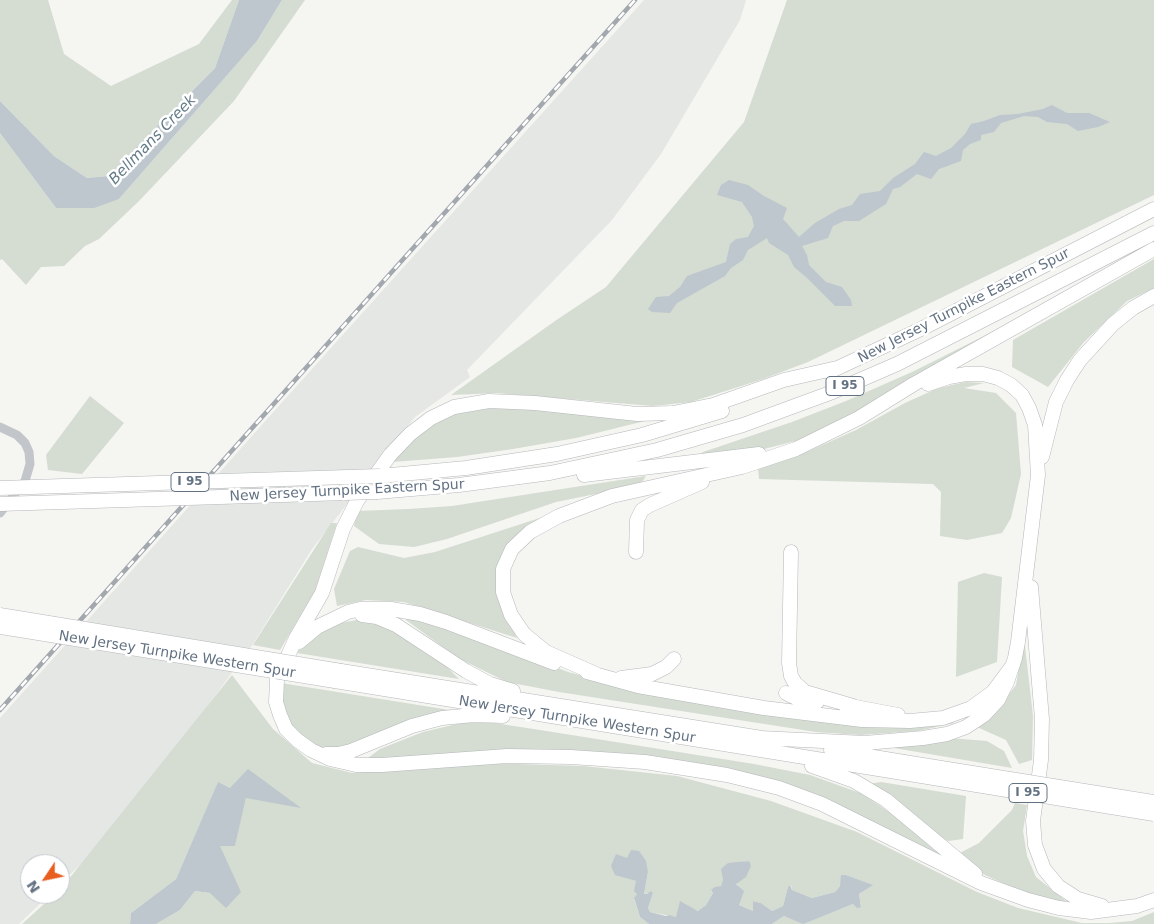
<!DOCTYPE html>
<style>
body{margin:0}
#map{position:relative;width:1154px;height:924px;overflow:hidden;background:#f5f5f1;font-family:"DejaVu Sans",sans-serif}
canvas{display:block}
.north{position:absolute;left:20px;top:854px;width:50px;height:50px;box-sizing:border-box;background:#fff;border:1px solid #c1c7cd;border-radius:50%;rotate:236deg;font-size:14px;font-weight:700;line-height:20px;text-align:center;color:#637283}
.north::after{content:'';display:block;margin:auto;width:18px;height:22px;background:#e85e1f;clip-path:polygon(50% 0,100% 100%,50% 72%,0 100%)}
</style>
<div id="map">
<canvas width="1154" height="924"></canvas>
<div class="north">N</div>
</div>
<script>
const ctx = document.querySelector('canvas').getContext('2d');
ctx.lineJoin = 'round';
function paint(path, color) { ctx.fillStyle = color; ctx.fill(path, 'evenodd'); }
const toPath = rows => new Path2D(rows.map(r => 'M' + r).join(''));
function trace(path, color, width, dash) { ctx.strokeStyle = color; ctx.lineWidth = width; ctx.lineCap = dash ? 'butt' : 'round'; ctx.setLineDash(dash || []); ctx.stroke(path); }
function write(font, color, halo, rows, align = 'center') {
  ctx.font = font + ' "DejaVu Sans",sans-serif'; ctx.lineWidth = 5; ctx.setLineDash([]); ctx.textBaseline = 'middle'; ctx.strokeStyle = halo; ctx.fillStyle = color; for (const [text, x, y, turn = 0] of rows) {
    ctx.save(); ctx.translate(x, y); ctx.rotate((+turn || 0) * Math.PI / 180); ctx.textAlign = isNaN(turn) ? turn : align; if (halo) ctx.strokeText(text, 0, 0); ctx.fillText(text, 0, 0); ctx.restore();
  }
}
paint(toPath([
 [644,0,746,0,740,20,661,154,612,220,467,370,470,377,415,417,312,549,253,644,184,738,104,842,60,884,60,864,30,864,30,894,50,894,19,924,0,924,0,718,285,399]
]), '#e5e7e5');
paint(toPath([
 [0,0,48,0,64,54,111,86,199,44,232,0,239,0,215,68,108,176,87,178,54,156,0,101],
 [282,0,305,0,234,101,139,201,99,239,85,246,64,266,41,267,26,285,2,259,0,260,0,133,56,208,119,199,257,41],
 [787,0,1154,0,1154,195,808,362,763,379,691,402,653,406,496,393,451,395,555,321,606,287,744,122],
 [1154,259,1154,288,1127,301,1084,342,1048,387,1012,367,1013,340],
 [1048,304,857,414,807,438,764,449,697,457,703,452,792,422,846,401,912,372],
 [966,382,984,383,964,388,996,393,1016,413,1021,474,1011,518,1002,533,967,540,940,536,941,492,933,484,759,479,758,469,809,451,856,430,905,403,938,388],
 [90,396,124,423,82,474,48,470,46,455],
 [496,406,649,420,576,438,513,449,457,457,392,462,406,444,432,423,459,410],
 [646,476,640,485,556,502,447,539,414,547,379,544,354,526,357,511,409,509,452,506],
 [552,514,522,532,499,601,517,638,404,602,366,600,337,606,334,589,350,551,358,547,404,558,435,552],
 [331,523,337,523,315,591,280,650,253,645],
 [984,573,1002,577,997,662,956,677,958,582],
 [408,616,495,643,568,672,648,693,742,709,950,720,954,723,918,731,860,735,816,732,559,692,507,682,458,658,406,620],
 [362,619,380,623,437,657,459,679,297,653,307,641,325,629,341,623],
 [1024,638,1033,716,1032,760,1019,764,1006,740,977,727,995,712,1016,685],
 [232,675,273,729,312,763,352,773,487,763,583,766,677,776,771,801,857,832,977,892,1018,908,1082,923,1109,923,1132,921,1154,912,1154,924,772,924,784,916,803,923,853,904,861,906,859,894,872,885,846,875,842,875,840,886,835,892,812,898,792,890,791,885,788,887,783,906,772,911,761,903,753,901,753,911,739,905,741,889,736,883,748,861,743,862,723,879,721,886,711,891,713,893,706,905,699,911,691,908,683,903,676,917,650,912,648,908,653,893,644,894,648,872,627,878,636,881,637,894,634,899,640,917,649,924,156,924,180,910,195,891,210,893,220,845,235,845,246,797,299,807,230,788,218,783,176,879,131,913,130,924,22,924,55,894,60,894,60,890],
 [281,683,462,712,340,749,320,748,301,738,283,713],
 [461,723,494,723,540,730,754,764,810,775,860,793,894,815,948,856,950,864,842,810,662,760,364,761,380,749,423,732],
 [949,738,987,741,1004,751,1012,768,876,745],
 [881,782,966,796,963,839,948,841,936,835,869,784],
 [1015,803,1027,805,1023,831,1027,856,1036,877,1071,905,1022,892,983,874,958,854,979,843,1012,810]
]), '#d5dcd2');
paint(toPath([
 [239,0,282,0,257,41,119,199,94,208,56,208,0,133,0,101,54,156,87,178,108,176,215,68],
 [1052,105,1067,113,1089,113,1110,122,1098,127,1078,131,1067,124,1047,122,1038,117,1024,116,1001,123,994,132,981,135,981,140,970,144,963,150,961,161,939,169,931,179,917,174,900,187,893,189,886,204,870,214,859,221,844,221,833,226,828,238,802,246,807,255,809,265,826,282,842,287,851,300,852,306,835,306,806,277,794,267,788,255,769,243,767,238,748,250,743,260,731,268,725,276,677,303,670,313,652,312,648,309,656,297,669,296,680,287,687,276,726,262,730,244,736,239,748,237,754,226,752,217,742,202,717,195,721,185,729,180,748,185,764,196,787,208,783,219,799,237,815,223,839,209,852,205,860,194,880,191,893,178,915,164,924,152,936,156,951,148,965,134,971,124,984,121,1000,115,1018,114,1043,109],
 [248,769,301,808,246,798,235,846,220,846,241,892,226,908,210,893,195,891,180,910,156,924,130,924,131,913,176,879,218,782,230,788],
 [631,850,639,851,646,861,648,872,644,894,647,894,651,891,653,893,648,908,650,912,666,916,669,915,676,917,680,901,698,911,706,905,713,893,711,890,715,887,721,886,723,879,721,869,728,863,749,861,751,866,746,877,736,884,744,891,739,905,753,911,753,901,761,903,772,911,783,906,788,887,790,885,792,890,812,898,835,892,840,886,841,875,846,875,873,885,859,894,861,907,857,908,853,904,803,924,784,916,772,924,649,924,640,917,634,898,637,894,634,891,636,881,615,875,611,866,616,854,627,858]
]), '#bdc7cd');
const highway = toPath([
 [837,368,784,380,713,405,673,413,637,414,535,403,489,401,454,407,431,418,410,434,390,455,357,501,343,529,322,593,296,638,277,680,276,702,280,715,286,729,297,740,311,750,330,759,356,765,382,765,507,756,571,757,645,762,727,775,779,788,822,804,981,883,1028,900,1059,908,1091,912,1137,906,1154,900],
 [829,372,921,329,1154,209],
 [1042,457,1056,402,1067,380,1080,360,1113,324,1133,308,1154,296],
 [584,475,759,454],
 [380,476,466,468,557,454,642,435,722,411],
 [377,492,459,485,550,473,657,450,743,425,830,393,897,364,1154,233],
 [636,552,637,520,642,510,650,505,702,482],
 [791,552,789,663,791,676,795,683,805,692,853,706],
 [1031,587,1042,719,1041,760,1033,821,1035,845,1044,869,1058,886,1078,899,1102,906],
 [362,615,377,617,396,625,466,671,490,684,513,691],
 [299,642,317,627,348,612,360,609,391,609,420,614,446,622,554,663],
 [341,671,768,739],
 [587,672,638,686,764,708,862,720,910,721,943,718,971,708,993,692,1013,665],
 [596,674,546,652,524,634,511,615,503,592,503,569,512,549,530,532,559,516,612,496,742,467,796,449,859,418,914,384,1154,249],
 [621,678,652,674,666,667,674,659],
 [335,681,903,773],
 [786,693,796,698,817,702],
 [845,705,898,715],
 [760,738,865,743,923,738,947,734,966,727,984,715,998,700,1007,682,1015,658,1018,642,1038,475,1035,425,1029,408,1022,395,1011,385,998,378,983,374,966,374,949,377,928,384],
 [831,750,904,762],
 [326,754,338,754,351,751,412,726,442,718,474,715,503,716],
 [812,766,854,781,886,800,975,874]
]);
trace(highway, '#b5b8bb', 15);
trace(toPath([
 [0,427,17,435,25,443,29,452,30,464,25,481,0,513]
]), '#c2c5c9', 9);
trace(highway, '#fff', 14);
const rail = toPath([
 [0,710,635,0]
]);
trace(rail, '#a2a8ae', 4.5);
trace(rail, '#fff', 2.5, [8]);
const highwayBridge = toPath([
 [0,488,380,476],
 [0,504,377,492],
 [0,615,341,671],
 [0,627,335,681],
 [904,762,1154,802],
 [903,773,1154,814]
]);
trace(highwayBridge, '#b5b8bb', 15, []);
trace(highwayBridge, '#fff', 14);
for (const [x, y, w] of [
 [845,386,38],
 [190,482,38],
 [1028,793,38]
]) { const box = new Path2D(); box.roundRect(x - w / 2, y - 9.5, w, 19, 4); ctx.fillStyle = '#fff'; ctx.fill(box); trace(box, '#637283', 1); }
write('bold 12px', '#637283', null, [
 ["I 95",845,386],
 ["I 95",190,482],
 ["I 95",1028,793]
]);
write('14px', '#637283', '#fff', [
 ["New Jersey Turnpike Eastern Spur",964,306,-27],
 ["New Jersey Turnpike Eastern Spur",347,491,-3],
 ["New Jersey Turnpike Western Spur",177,655,9],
 ["New Jersey Turnpike Western Spur",577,720,9]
]);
write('italic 15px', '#637a87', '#fff', [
 ["Bellmans Creek",153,140,-46]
]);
</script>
